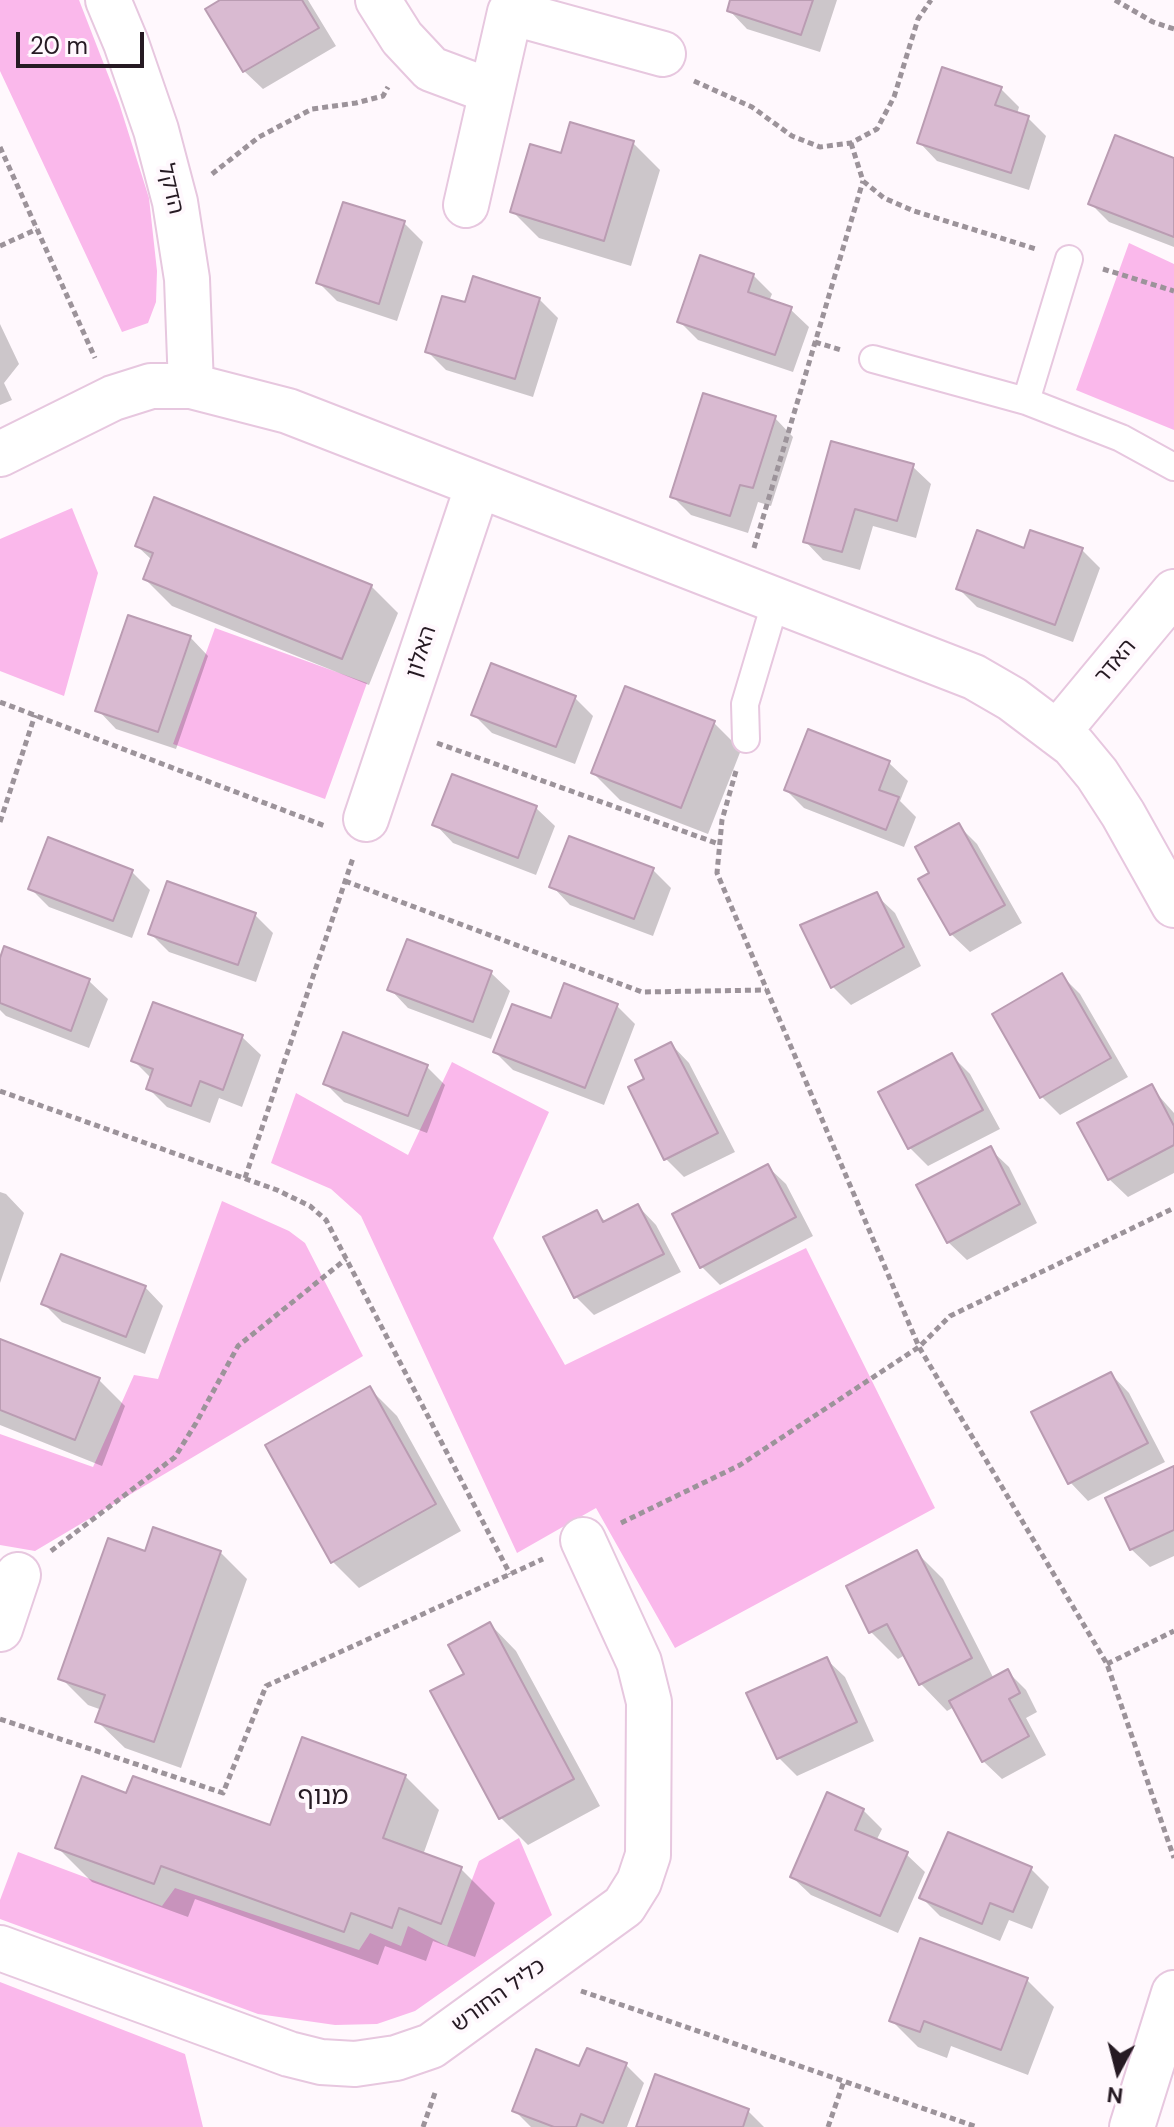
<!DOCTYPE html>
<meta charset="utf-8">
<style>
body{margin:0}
#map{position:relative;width:1174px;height:2127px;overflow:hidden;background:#fff8fd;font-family:"DM Sans",sans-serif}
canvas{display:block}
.north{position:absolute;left:1078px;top:2031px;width:80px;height:80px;-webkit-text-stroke:6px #fff8fd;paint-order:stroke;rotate:187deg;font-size:22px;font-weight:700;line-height:32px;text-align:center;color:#261a23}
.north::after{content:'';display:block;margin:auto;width:28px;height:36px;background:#261a23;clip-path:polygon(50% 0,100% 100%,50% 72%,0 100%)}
.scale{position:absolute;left:16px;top:32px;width:128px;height:36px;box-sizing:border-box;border:4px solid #261a23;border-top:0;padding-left:10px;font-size:24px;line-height:28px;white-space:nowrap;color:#261a23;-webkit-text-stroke:6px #fff8fd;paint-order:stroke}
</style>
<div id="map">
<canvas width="1174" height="2127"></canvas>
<div class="north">N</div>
<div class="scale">20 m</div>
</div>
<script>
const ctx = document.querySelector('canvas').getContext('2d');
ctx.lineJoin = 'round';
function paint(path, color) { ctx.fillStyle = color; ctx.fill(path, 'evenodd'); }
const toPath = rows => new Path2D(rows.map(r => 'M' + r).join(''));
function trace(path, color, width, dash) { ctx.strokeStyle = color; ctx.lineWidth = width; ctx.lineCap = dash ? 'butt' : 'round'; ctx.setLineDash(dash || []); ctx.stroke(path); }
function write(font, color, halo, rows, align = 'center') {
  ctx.font = font + ' "DM Sans","Noto Sans Hebrew",sans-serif'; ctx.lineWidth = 8; ctx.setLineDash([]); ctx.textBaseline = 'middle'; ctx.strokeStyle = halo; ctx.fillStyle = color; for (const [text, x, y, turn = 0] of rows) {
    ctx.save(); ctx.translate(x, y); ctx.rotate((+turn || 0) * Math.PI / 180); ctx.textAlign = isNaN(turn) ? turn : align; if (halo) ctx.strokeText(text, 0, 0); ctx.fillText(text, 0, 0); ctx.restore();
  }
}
paint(toPath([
 [0,0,79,0,119,103,149,198,157,271,156,302,148,323,122,332,0,71],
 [1129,243,1174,264,1174,430,1076,390],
 [72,508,98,573,64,696,0,671,0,539],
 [215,628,367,683,325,799,173,744],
 [452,1062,549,1112,493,1238,565,1365,806,1248,935,1508,675,1648,596,1508,517,1553,361,1216,331,1189,271,1163,296,1093,408,1155],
 [222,1201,289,1231,305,1243,363,1356,35,1551,0,1545,0,1434,93,1467,134,1375,158,1379],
 [519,1838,552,1915,415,2011,377,2024,335,2025,258,2014,0,1919,0,1900,18,1852,162,1906,175,1888,359,1950,370,1933,401,1946,408,1926,447,1946,479,1861],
 [0,1982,185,2054,203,2127,0,2127]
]), '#fab8eb');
paint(toPath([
 [224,0,308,0,336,46,263,89,244,71],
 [732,0,837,0,820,52,747,29,729,10],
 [1001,89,1019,107,1017,114,1028,118,1046,136,1029,190,937,161,919,142],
 [633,143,660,170,631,266,539,238,512,211,562,155],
 [1174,160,1174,247,1109,222,1090,203],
 [404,223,423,242,397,321,337,301,318,282],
 [753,275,772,294,769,301,790,309,809,327,793,372,698,340,679,321],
 [539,299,558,318,533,397,446,370,427,351],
 [0,324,19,364,4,383,12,400,0,405],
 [775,418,793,437,771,506,758,502,748,533,691,515,672,496],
 [912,466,931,484,916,538,873,526,860,570,823,560,805,541],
 [137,546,371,586,398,613,369,685,172,606,145,579,153,561],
 [1025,550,1082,550,1100,568,1073,642,977,607,958,588],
 [190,637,208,656,176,749,116,729,98,710],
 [575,698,593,716,575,764,492,733,473,714],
 [714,723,741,750,708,834,620,800,593,773],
 [809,732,889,763,908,781,900,801,916,817,904,847,804,808,786,790],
 [536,808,555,826,536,875,453,843,435,824],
 [958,825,977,844,1022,923,970,952,951,934,932,874],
 [653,870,671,888,653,936,570,905,552,886],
 [132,872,150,890,132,938,49,907,30,888],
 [876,895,895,913,921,966,851,1005,833,987],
 [255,915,273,933,256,982,169,952,150,933],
 [0,964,89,981,108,999,89,1048,6,1016,0,1010],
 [491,973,510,991,491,1039,408,1008,390,989],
 [1062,976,1080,994,1128,1077,1060,1115,1042,1097],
 [154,1004,242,1037,261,1055,242,1107,219,1098,210,1123,167,1107,148,1088,152,1079,133,1060],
 [617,1006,635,1024,604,1105,513,1070,495,1052,552,1021],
 [671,1044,689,1063,735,1152,684,1177,666,1159,630,1088,647,1080],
 [952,1056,970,1074,1000,1129,928,1166,910,1148,880,1093],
 [427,1067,445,1085,427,1133,344,1102,325,1083],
 [1151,1087,1174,1113,1174,1173,1128,1197,1109,1179],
 [990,1149,1009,1167,1037,1223,967,1260,948,1242],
 [767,1166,786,1184,813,1236,720,1285,702,1267],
 [0,1192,6,1194,24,1213,0,1283],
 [638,1206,656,1225,681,1272,594,1315,576,1297,597,1213,606,1222],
 [145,1287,163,1306,145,1354,62,1322,44,1304],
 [0,1341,98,1379,125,1406,102,1466,0,1425],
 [1111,1374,1129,1393,1165,1462,1088,1501,1070,1482],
 [370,1389,397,1416,461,1531,359,1588,333,1562],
 [1174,1469,1174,1556,1150,1567,1131,1549],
 [220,1552,247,1579,181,1768,125,1748,98,1722,102,1710,88,1705,61,1678,146,1554],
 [916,1552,943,1579,994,1679,1007,1671,1026,1690,1037,1712,1026,1718,1046,1755,1002,1779,983,1761,954,1707,947,1711,921,1684,905,1655,898,1659,871,1632,848,1587],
 [490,1624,516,1651,600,1806,528,1845,501,1818,466,1675],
 [826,1659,845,1677,874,1741,797,1776,779,1758],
 [405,1776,439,1810,423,1855,461,1869,495,1903,475,1957,433,1941,426,1961,385,1946,378,1965,195,1899,188,1917,92,1882,57,1847,127,1795,271,1828],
 [863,1810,882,1829,876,1841,906,1854,925,1872,898,1933,811,1895,792,1877],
 [1031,1869,1049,1887,1032,1929,1009,1920,1000,1941,940,1916,922,1898],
 [1027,1980,1054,2007,1028,2075,951,2046,947,2058,918,2047,891,2020],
 [626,2065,644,2083,627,2127,531,2127,515,2111,580,2069],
 [748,2111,764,2127,638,2127]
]), '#0003');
const building = toPath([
 [220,0,302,0,319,28,243,72,205,9,220,0],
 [730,0,813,0,801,35,727,11,730,0],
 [942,67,1002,87,995,105,1029,116,1011,173,917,143,942,67],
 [570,122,634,141,604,241,510,212,530,144,561,153,570,122],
 [1115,135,1174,158,1174,237,1088,204,1115,135],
 [343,202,405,221,379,304,316,283,343,202],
 [700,255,754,274,748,292,792,307,775,355,677,322,700,255],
 [473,276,540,298,515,379,425,352,442,296,465,302,473,276],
 [703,393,776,416,753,488,740,485,730,516,670,497,703,393],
 [831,441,914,464,897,521,855,509,842,552,803,542,831,441],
 [154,497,372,585,342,659,143,579,153,553,135,546,154,497],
 [977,530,1024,548,1030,530,1083,548,1055,625,956,589,977,530],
 [128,615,191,636,158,732,95,711,128,615],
 [491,663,576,696,556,747,471,715,491,663],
 [625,686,715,721,681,808,591,773,625,686],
 [808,729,890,761,879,790,899,797,886,830,784,790,808,729],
 [452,774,537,806,518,858,432,825,452,774],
 [959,823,1005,905,950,935,918,879,929,873,915,847,959,823],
 [569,836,654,868,634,919,549,887,569,836],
 [48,837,133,870,113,921,28,889,48,837],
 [167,881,256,913,238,965,148,934,167,881],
 [877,892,904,947,831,988,800,925,877,892],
 [407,939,492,971,473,1022,387,990,407,939],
 [4,946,90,979,71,1031,0,1003,0,958,4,946],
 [1062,973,1111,1058,1040,1098,992,1014,1062,973],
 [564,983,618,1004,585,1088,493,1052,512,1004,551,1018,564,983],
 [153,1002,243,1035,223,1090,200,1081,191,1106,146,1089,153,1069,131,1061,153,1002],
 [343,1032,428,1065,408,1116,323,1084,343,1032],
 [671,1042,718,1133,664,1160,628,1087,644,1079,635,1060,671,1042],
 [952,1053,983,1110,908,1149,878,1092,952,1053],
 [1152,1084,1174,1126,1174,1145,1108,1180,1077,1123,1152,1084],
 [991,1146,1020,1204,947,1243,916,1185,991,1146],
 [768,1164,796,1217,700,1268,672,1214,768,1164],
 [638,1204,664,1254,574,1298,543,1237,597,1210,603,1222,638,1204],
 [61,1254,146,1286,126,1337,41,1304,61,1254],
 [0,1339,100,1378,75,1440,0,1410,0,1339],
 [1111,1372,1148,1443,1068,1484,1031,1412,1111,1372],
 [370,1386,436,1504,331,1563,265,1445,370,1386],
 [1174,1466,1174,1530,1130,1550,1105,1498,1174,1466],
 [153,1527,221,1551,154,1742,95,1722,105,1695,58,1679,108,1538,145,1551,153,1527],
 [917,1550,972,1658,919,1685,887,1624,869,1633,846,1586,917,1550],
 [490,1622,574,1779,499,1819,430,1691,464,1674,448,1645,490,1622],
 [827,1657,857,1722,777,1759,746,1693,827,1657],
 [1008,1669,1020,1693,1009,1699,1029,1736,982,1762,949,1701,1008,1669],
 [302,1737,406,1775,383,1838,462,1867,441,1924,399,1908,392,1928,351,1913,344,1932,161,1866,154,1884,55,1848,82,1776,126,1793,133,1776,270,1825,302,1737],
 [827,1792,864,1809,855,1830,908,1852,880,1916,790,1877,827,1792],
 [948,1832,1032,1867,1013,1912,990,1903,982,1924,919,1898,948,1832],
 [920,1938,1028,1978,1001,2050,924,2021,920,2032,889,2021,920,1938],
 [587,2048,627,2063,603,2123,581,2114,576,2127,554,2127,512,2111,536,2049,579,2066,587,2048],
 [655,2074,749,2109,743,2127,636,2127,655,2074]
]);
paint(building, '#d9bad1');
trace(building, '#ba9cb2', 2);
const service = toPath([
 [873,359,1026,401,1121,438,1174,467],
 [1026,401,1069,259],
 [746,739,745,704,776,600]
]);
const minor = toPath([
 [108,0,126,43,156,130,175,202,187,279,191,386],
 [378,0,402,38,431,69,490,91],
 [466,205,510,12,663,54],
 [0,454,113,398,151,386,191,386,288,411,974,677,1012,699,1073,745,1097,774,1123,814,1174,905],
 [1057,733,1174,592],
 [366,819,478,485],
 [0,1629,18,1575],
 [0,1948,289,2054,321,2062,355,2064,396,2058,431,2046,624,1906,639,1882,648,1855,649,1702,639,1662,583,1540],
 [1132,2127,1174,1993]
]);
trace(service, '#e7c7df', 30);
trace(minor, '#e7c7df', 48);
trace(toPath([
 [1115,0,1153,22,1174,29],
 [694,81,752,107,792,136,820,147,851,143,877,129,894,97,918,19,931,0],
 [851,143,863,181,884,198,914,211,1036,249],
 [0,147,95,358],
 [212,174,259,137,312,109,356,103,383,96,388,87],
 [0,246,37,229],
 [1103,269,1174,291],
 [815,342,841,350],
 [754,548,863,181],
 [0,702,325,826],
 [437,743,719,844],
 [736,771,722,820,717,873,919,1347,1107,1664,1174,1858],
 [0,822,35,715],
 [345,881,642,992,766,990],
 [0,1091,277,1190,310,1206,326,1220,510,1574],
 [245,1178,353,858],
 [621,1523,740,1465,919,1347,950,1316,1174,1208],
 [51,1551,175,1457,196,1423,238,1346,346,1259],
 [1107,1664,1174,1631],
 [0,1719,223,1793,266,1686,543,1559],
 [581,1991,977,2127],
 [423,2127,436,2090],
 [828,2127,844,2081]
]), '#9c939a', 5, [6, 4]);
trace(service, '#fff', 26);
trace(minor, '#fff', 44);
write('22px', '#261a23', '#fff8fd', [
 ["הדקל",170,189,77],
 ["האלון",422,652,-72],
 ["האדר",1116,662,-50],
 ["כליל החורש",499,1996,-36]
]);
write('26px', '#261a23', '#fff8fd', [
 ["מנוף",323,1797]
]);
</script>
